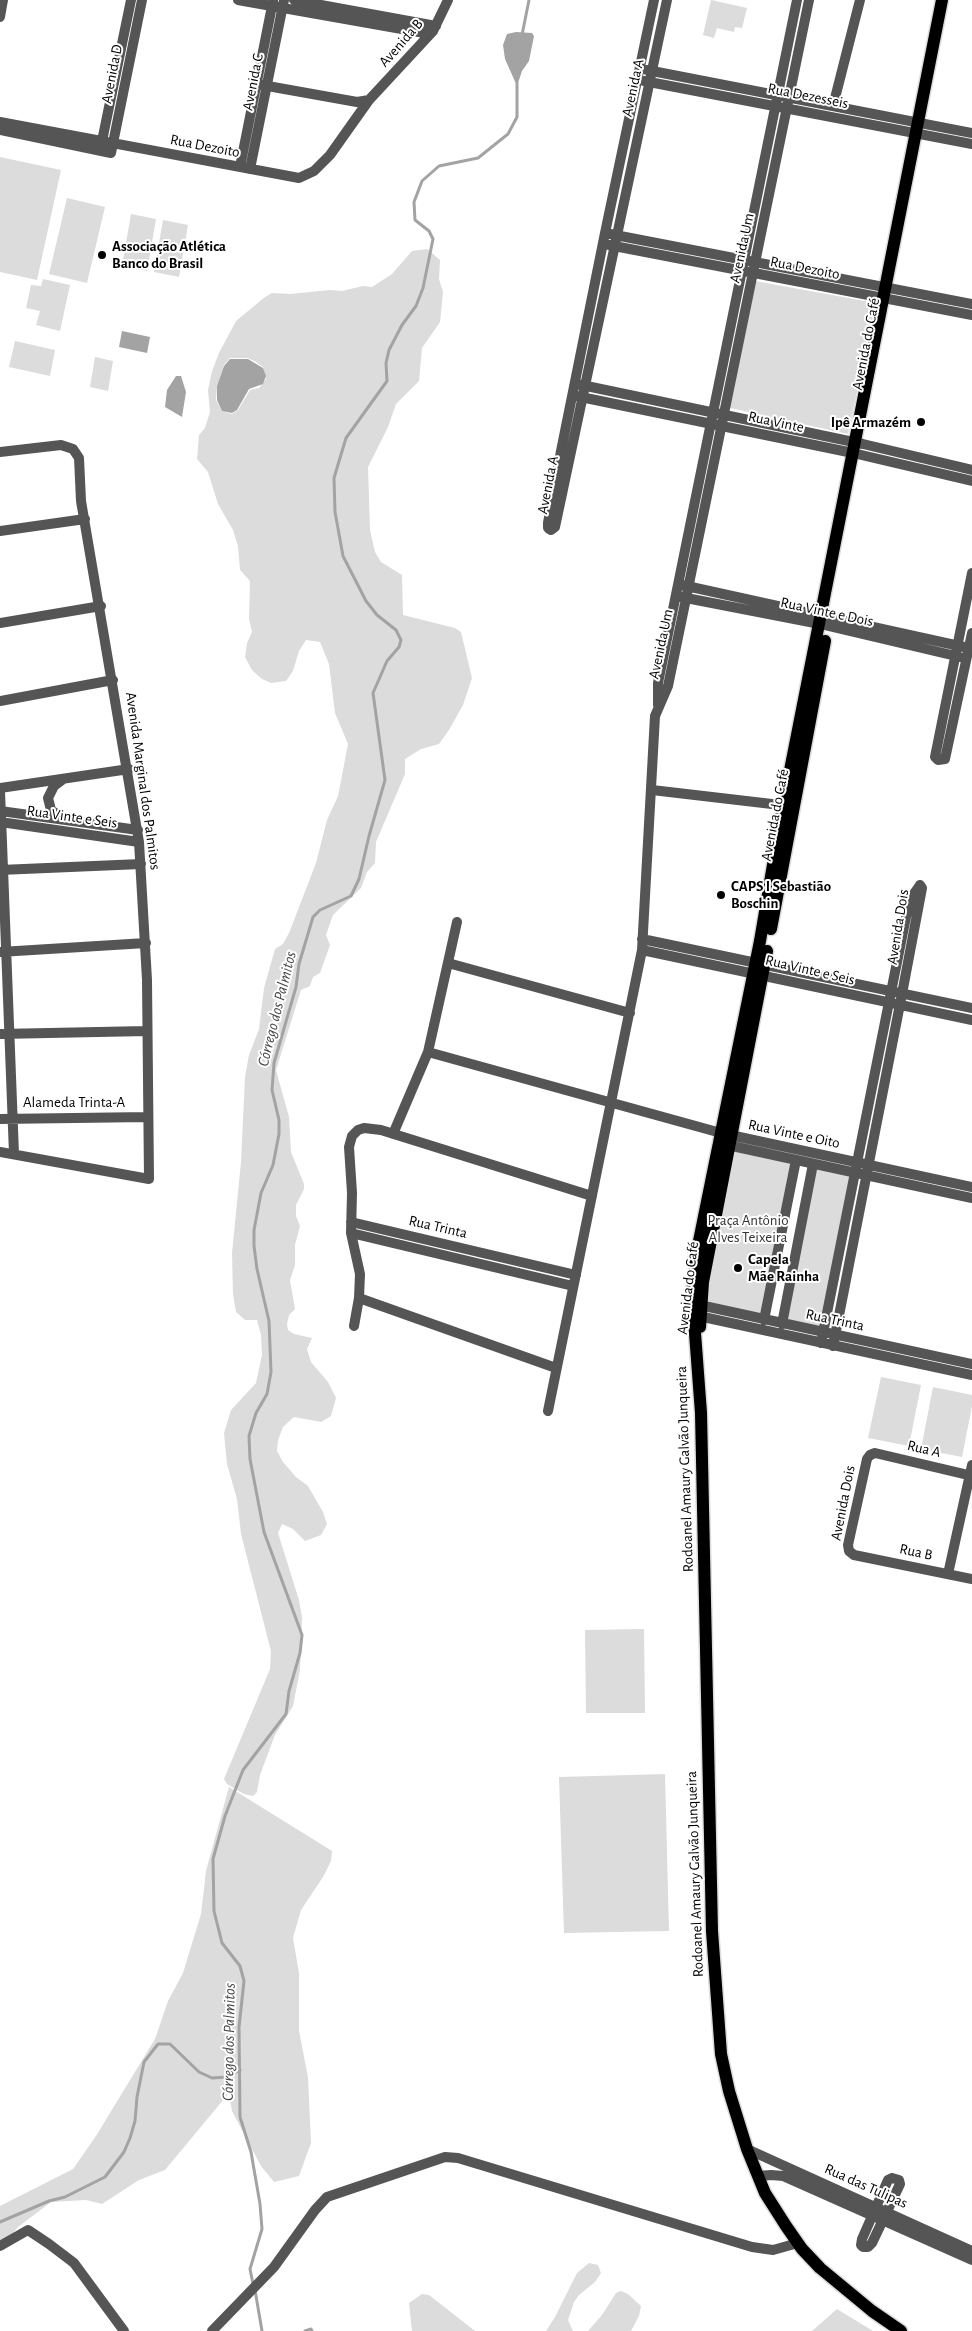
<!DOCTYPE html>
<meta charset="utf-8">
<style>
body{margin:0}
canvas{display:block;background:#fff}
</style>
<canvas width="972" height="2331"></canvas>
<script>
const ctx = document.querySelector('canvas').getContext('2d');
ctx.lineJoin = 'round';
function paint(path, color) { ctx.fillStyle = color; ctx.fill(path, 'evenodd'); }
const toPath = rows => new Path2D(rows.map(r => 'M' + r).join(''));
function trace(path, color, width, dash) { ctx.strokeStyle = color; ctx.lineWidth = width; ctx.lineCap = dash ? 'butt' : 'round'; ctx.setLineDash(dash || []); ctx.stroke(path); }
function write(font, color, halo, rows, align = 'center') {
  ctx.font = font + ' "Alegreya Sans",sans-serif'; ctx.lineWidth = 4; ctx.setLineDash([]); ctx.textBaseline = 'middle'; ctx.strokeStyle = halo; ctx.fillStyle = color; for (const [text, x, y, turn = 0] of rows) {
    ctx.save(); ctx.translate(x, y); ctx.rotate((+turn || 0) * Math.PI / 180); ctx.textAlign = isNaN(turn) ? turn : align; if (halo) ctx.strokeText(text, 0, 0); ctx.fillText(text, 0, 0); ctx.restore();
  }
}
paint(toPath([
 [711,0,747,8,742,28,735,27,734,32,717,28,714,38,703,35],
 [0,157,61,170,37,280,0,272],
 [67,198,105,207,87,283,49,274],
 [131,214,156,219,147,271,122,266],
 [163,220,188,225,179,277,154,272],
 [427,249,440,260,439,279,443,292,440,322,422,348,419,381,396,404,388,427,368,467,370,530,375,552,381,562,402,575,403,615,455,628,461,632,472,678,463,705,449,730,439,744,421,749,405,759,405,774,376,842,375,863,367,872,361,888,333,915,326,935,330,945,320,973,313,977,310,986,301,990,276,1070,289,1117,291,1152,304,1184,304,1189,296,1205,296,1216,300,1226,295,1245,295,1265,290,1280,295,1309,289,1315,287,1324,288,1330,294,1334,312,1338,307,1349,311,1362,328,1382,336,1398,331,1416,321,1422,294,1417,283,1427,278,1440,277,1451,283,1462,296,1477,308,1486,323,1512,327,1524,321,1535,305,1541,293,1529,282,1524,278,1533,299,1600,302,1617,300,1670,293,1706,275,1735,260,1775,257,1792,253,1796,244,1794,227,1784,224,1779,270,1669,271,1651,241,1534,237,1499,227,1464,224,1433,231,1410,256,1383,262,1355,261,1335,257,1320,245,1320,236,1312,233,1294,232,1253,241,1162,245,1077,249,1055,259,1029,264,988,275,949,283,944,289,933,316,863,327,820,338,796,348,744,335,713,329,664,320,642,306,640,299,651,293,671,286,681,271,683,262,679,252,670,245,657,247,643,252,632,249,619,250,581,240,570,238,546,233,530,218,504,208,472,197,459,199,435,205,428,210,412,208,390,212,371,219,353,236,321,265,297,272,293,290,294,330,290,342,291,363,286,372,287,392,274,412,251],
 [230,358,248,358,256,362,263,367,266,379,259,388,250,390,238,410,232,414,222,411,216,400,217,386,224,365],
 [43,279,70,285,60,331,36,325,40,311,26,308,31,285,41,286],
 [755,281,876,303,848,434,730,408],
 [15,341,55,350,50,376,9,367],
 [95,357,113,361,108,391,90,387],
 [730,1146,796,1160,764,1320,701,1306],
 [813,1164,855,1174,823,1333,782,1324],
 [881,1377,921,1385,909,1446,868,1438],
 [933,1387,972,1395,972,1406,962,1457,921,1449],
 [644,1629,645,1713,586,1713,585,1630],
 [665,1774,669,1931,564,1933,559,1777],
 [229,1787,332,1851,331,1861,323,1877,301,1910,293,1938,299,1973,299,2031,308,2077,311,2143,299,2176,274,2182,261,2166,232,2111,229,2093,165,2170,139,2180,102,2204,86,2200,51,2202,18,2227,0,2249,0,2206,73,2169,96,2136,155,2039,168,2001,183,1973,201,1914,206,1871],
 [589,2263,598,2265,601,2273,595,2282,579,2295,574,2302,568,2320,573,2331,546,2331,555,2317,577,2273],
 [621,2291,628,2294,641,2306,639,2316,631,2331,588,2331,602,2315,616,2293],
 [422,2294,429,2295,475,2331,412,2331,409,2303],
 [837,2309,873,2331,812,2331]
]), '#dcdcdc');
paint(toPath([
 [516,32,532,33,534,36,529,61,522,71,517,86,505,59,503,45,507,34],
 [122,331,150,337,147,353,119,347],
 [230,359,248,359,263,368,266,376,263,384,249,389,237,410,232,413,222,411,217,400,217,386,224,366],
 [176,376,181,376,186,392,182,417,165,407,167,390]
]), '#a3a3a3');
trace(toPath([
 [522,35,529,0],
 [0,2222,49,2201,65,2197,105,2177,124,2152,130,2138,135,2121,137,2097,144,2062,158,2044,170,2044,199,2072,212,2078,227,2077,240,2070],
 [253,2284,250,2269,262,2229,260,2204,251,2152,240,2117,239,2027,244,1981,240,1966,222,1943,214,1911,213,1859,225,1816,243,1770,286,1714,289,1691,300,1653,302,1635,264,1532,250,1459,249,1436,256,1413,267,1394,271,1372,269,1321,257,1269,254,1246,254,1230,261,1193,273,1165,279,1134,279,1120,272,1090,274,1063,296,987,299,964,313,917,320,910,351,896,359,879,369,836,385,780,373,693,387,661,399,647,401,640,396,630,377,615,366,601,343,556,335,512,334,478,346,438,387,381,386,363,389,350,402,325,416,306,423,288,433,239,429,231,415,220,414,202,422,181,439,166,478,158,508,134,517,117,517,83],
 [255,2290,262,2331],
 [305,2331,311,2329,312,2331]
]), '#a3a3a3', 3);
const major = toPath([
 [771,929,825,641],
 [700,1327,703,1282,767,951],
 [901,2331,872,2311,820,2268,802,2249,786,2226,765,2193,747,2149,729,2091,721,2054,712,1931,701,1413,692,1293,697,1251,760,941,783,806,942,0]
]);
trace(major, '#dbdbdb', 15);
trace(toPath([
 [238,0,430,34],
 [294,0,436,26],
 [654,0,605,233,561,451,548,523,548,528,551,530,555,527,667,0],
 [0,17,3,0],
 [647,70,972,133],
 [644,81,972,144],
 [262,85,357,102,369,100],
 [833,106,860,0],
 [0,122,299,178,314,171,330,155,369,100,433,31,448,0],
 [0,130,111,153,142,0],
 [101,146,131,0],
 [240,167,273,1],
 [250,169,284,0],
 [610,234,972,304],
 [609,245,972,315],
 [577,384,863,444,972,470],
 [576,396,853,453,972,481],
 [0,452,61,445,73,449,79,458,81,501,139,842,147,980,149,1179,0,1152],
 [0,531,85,519],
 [972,573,935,757,938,760,945,759,972,633],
 [682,585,964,647],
 [681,597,820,624,960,657],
 [0,623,101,606],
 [0,701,113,680],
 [658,705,658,683,797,0],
 [62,780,54,786,48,798,51,810,62,818],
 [0,788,129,769],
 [652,790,789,806],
 [0,791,14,1154],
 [0,811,138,830],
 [0,822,139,842],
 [0,870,141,864],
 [642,939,972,1008],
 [642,950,972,1020],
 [0,952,146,943],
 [448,963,630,1013],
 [0,1034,147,1031],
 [428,1052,721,1133,972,1187],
 [0,1119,148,1117],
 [393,1134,428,1052,457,922],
 [723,1144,972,1198],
 [351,1222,576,1275],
 [351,1233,573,1286],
 [359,1298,556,1368],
 [695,1304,972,1364],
 [694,1315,972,1375],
 [764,1320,796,1160],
 [782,1324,813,1164],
 [354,1326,359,1298,360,1274,351,1233,352,1193,349,1147,352,1136,358,1130,364,1128,381,1130,592,1196],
 [821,1343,906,917,913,895,920,885],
 [833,1346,902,994,922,888,920,885],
 [548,1411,642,950,655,716,668,686,809,0],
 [972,1476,875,1453,870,1455,867,1459,848,1545,849,1551,854,1555,972,1579],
 [948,1574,972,1465],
 [747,2149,972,2251],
 [758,2176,771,2175,783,2176,972,2260],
 [892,2178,899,2180,900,2184,872,2243,868,2247,863,2247,861,2245,862,2239,888,2180,892,2178],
 [0,2246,28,2230,49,2244,74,2263,124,2331],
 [212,2331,274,2267,315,2210,327,2197,445,2157,458,2158,752,2247,773,2250,798,2243]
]), '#555', 10);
trace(major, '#000', 12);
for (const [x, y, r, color] of [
 [102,255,5,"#000"],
 [921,422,5,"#000"],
 [721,895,5,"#000"],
 [738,1268,5,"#000"]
]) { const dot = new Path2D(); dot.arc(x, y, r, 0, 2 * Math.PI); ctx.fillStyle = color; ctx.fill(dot); trace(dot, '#fff', 2); }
write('15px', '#000', '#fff', [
 ["Avenida B",401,43,-49],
 ["Avenida D",112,74,-79],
 ["Avenida C",253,82,-79],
 ["Avenida A",633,88,-78],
 ["Rua Dezesseis",808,96,11],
 ["Rua Dezoito",205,146,11],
 ["Avenida Um",742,248,-78],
 ["Rua Dezoito",805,268,11],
 ["Avenida do Café",866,344,-79],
 ["Rua Vinte",776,422,12],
 ["Avenida A",548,485,-79],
 ["Rua Vinte e Dois",827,612,12],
 ["Avenida Um",661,644,-78],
 ["Avenida Marginal dos Palmitos",143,781,82],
 ["Avenida do Café",775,815,-79],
 ["Rua Vinte e Seis",72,817,8],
 ["Avenida Dois",898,927,-81],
 ["Rua Vinte e Seis",810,970,13],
 ["Alameda Trinta-A",74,1102],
 ["Rua Vinte e Oito",794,1134,12],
 ["Rua Trinta",438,1227,13],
 ["Avenida do Café",688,1288,-83],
 ["Rua Trinta",835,1320,12],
 ["Rua A",924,1449,13],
 ["Rodoanel Amaury Galvão Junqueira",685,1469,-92],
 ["Avenida Dois",843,1503,-79],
 ["Rua B",916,1552,12],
 ["Rodoanel Amaury Galvão Junqueira",695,1874,-92],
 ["Rua das Tulipas",866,2186,24]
]);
write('bold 15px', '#000', '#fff', [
 ["Associação Atlética",112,246],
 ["Banco do Brasil",112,263],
 ["Ipê Armazém",911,422,"right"],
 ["CAPS I Sebastião",731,886],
 ["Boschin",731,903],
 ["Capela",748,1259],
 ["Mãe Rainha",748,1276]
], 'left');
write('15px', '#333', '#fff', [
 ["Praça Antônio",748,1220],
 ["Alves Teixeira",748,1237]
]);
write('italic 16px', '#444', '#fff', [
 ["Córrego dos Palmitos",277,1009,-76],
 ["Córrego dos Palmitos",229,2042,-89]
]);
</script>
